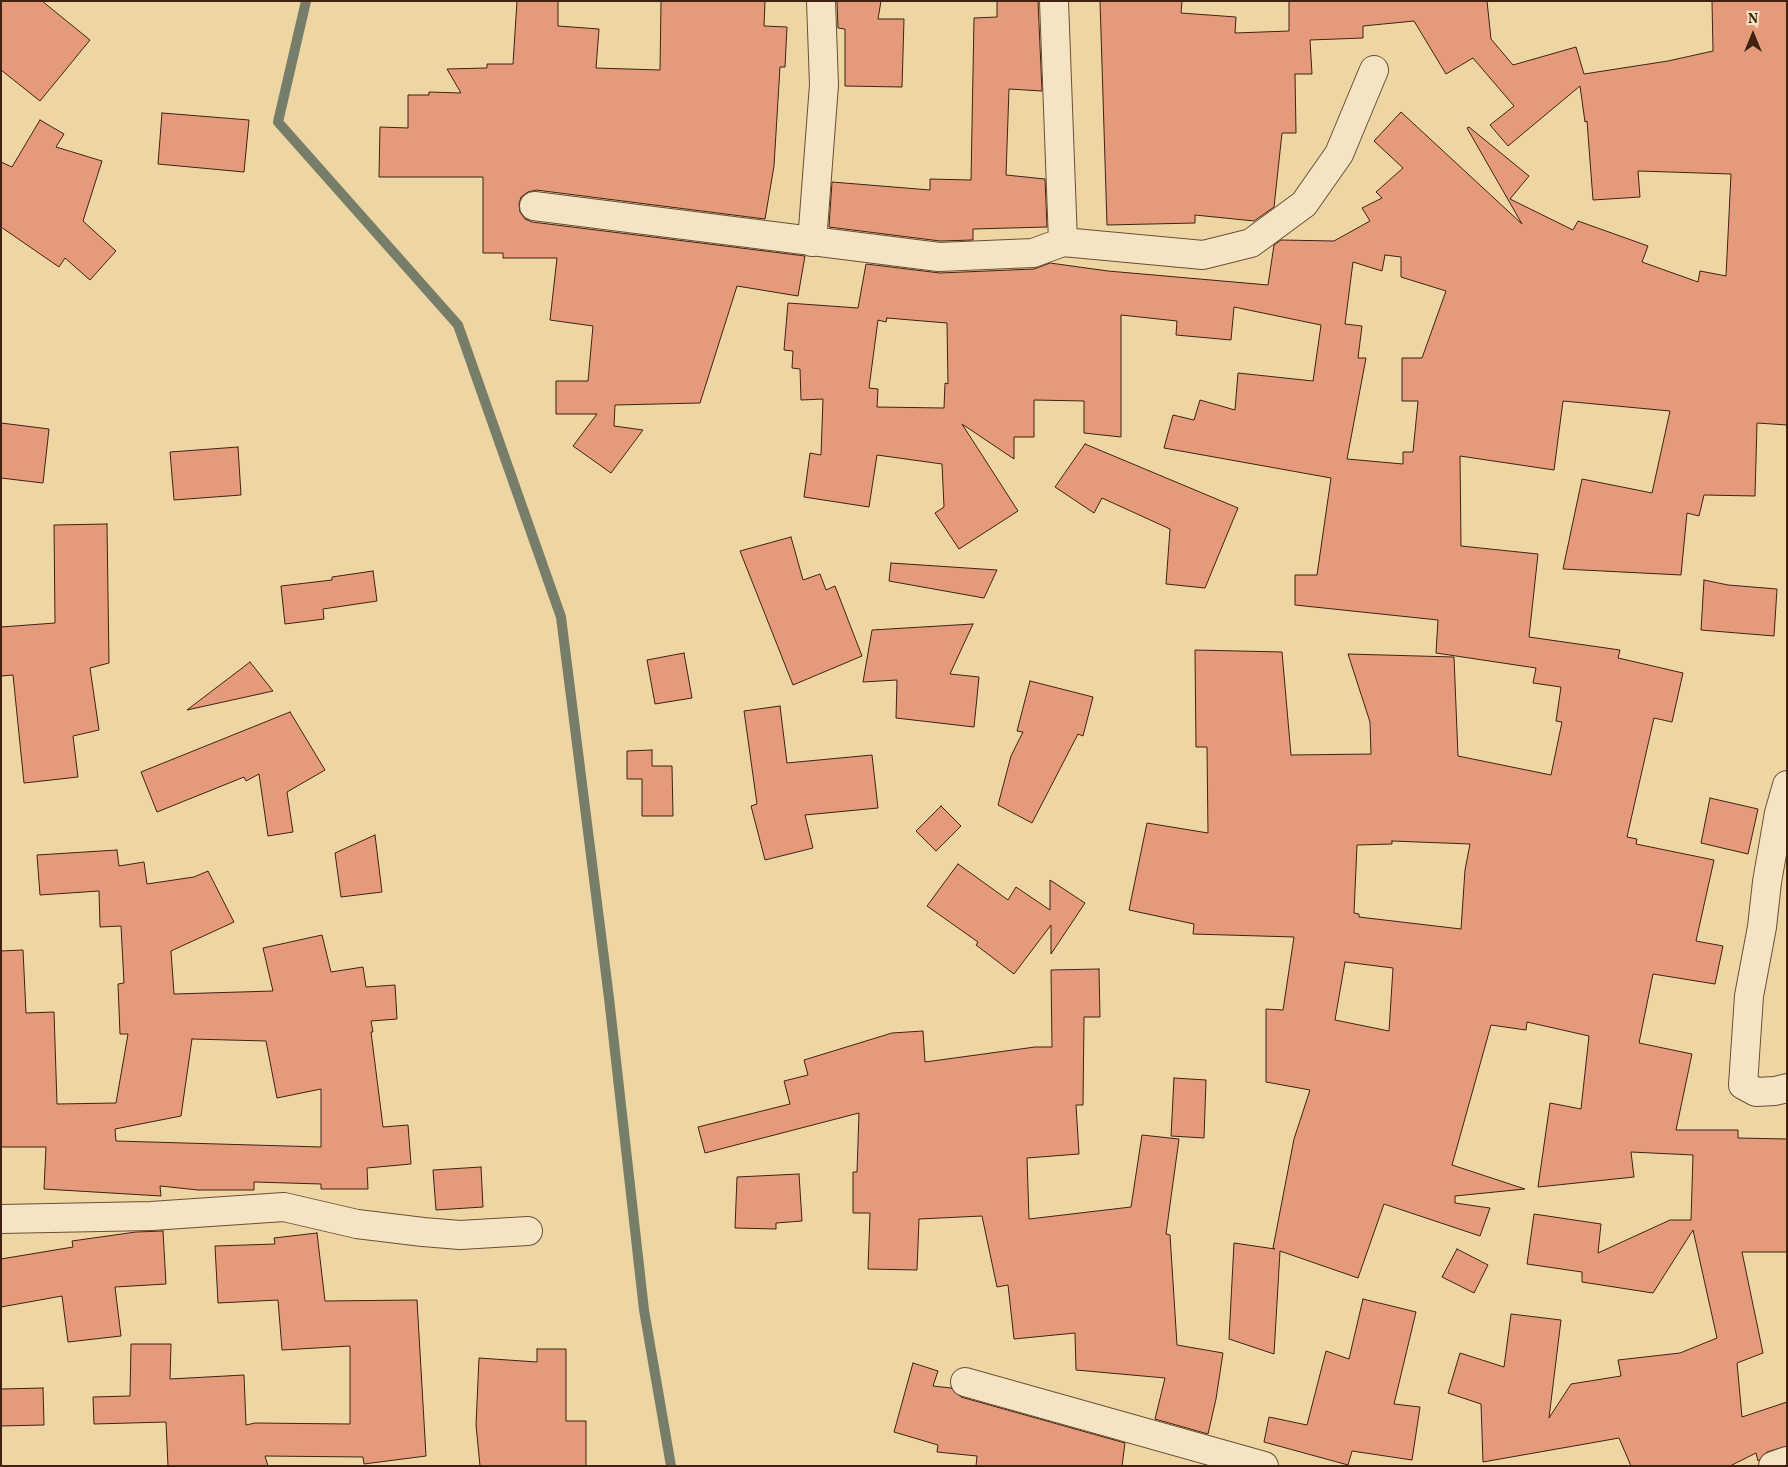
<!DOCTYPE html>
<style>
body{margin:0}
#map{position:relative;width:1788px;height:1467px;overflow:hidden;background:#eed5a4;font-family:Vollkorn,serif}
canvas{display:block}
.frame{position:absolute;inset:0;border:2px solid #3f2210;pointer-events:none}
.north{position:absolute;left:1728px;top:10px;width:50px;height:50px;-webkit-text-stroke:4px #f4e4c4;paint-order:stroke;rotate:0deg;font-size:14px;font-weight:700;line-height:20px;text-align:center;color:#3f2210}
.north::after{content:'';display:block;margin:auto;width:18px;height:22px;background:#3f2210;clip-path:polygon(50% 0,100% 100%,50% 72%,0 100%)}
</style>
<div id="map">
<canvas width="1788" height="1467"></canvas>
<div class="frame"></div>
<div class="north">N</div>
</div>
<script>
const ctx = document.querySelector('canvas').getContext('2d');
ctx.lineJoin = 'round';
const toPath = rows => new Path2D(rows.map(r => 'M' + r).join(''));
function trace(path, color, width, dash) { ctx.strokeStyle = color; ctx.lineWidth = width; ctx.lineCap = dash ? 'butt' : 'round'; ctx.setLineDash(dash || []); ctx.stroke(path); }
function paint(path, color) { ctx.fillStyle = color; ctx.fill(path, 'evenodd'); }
trace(toPath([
 [306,1,278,122,458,325,561,617,609,998,644,1310,671,1466]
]), '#767d68', 10);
const building = toPath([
 [1,1,42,1,90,40,40,101,1,70,1,1],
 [517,1,558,1,558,26,599,29,596,68,660,70,661,1,765,1,764,26,787,27,785,67,780,67,774,166,765,219,536,190,528,192,521,197,519,204,520,212,525,219,532,222,805,256,798,296,737,286,700,403,615,405,614,426,643,430,611,473,573,446,597,414,556,414,556,381,588,381,593,326,550,320,557,258,503,258,503,253,483,253,483,177,379,177,380,127,408,128,408,95,429,95,429,92,461,93,447,69,487,68,487,64,513,64,517,1],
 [837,1,881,1,878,19,904,19,902,87,845,86,845,29,838,28,837,1],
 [997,1,1038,1,1042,91,1009,89,1006,175,1045,179,1047,227,973,229,973,240,940,241,829,227,832,182,930,190,930,179,971,180,974,18,997,17,997,1],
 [1100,1,1182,1,1181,13,1236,17,1235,33,1289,31,1289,1,1487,1,1491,39,1513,65,1576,47,1584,74,1668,61,1713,51,1712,1,1787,1,1787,425,1757,423,1755,496,1704,495,1699,516,1687,513,1681,575,1563,569,1582,479,1652,493,1670,411,1563,401,1554,470,1460,456,1461,546,1538,554,1529,637,1620,650,1618,658,1683,673,1672,722,1654,718,1627,837,1637,839,1636,844,1714,860,1696,941,1723,946,1715,984,1653,974,1639,1043,1692,1054,1676,1130,1738,1130,1738,1138,1787,1139,1787,1252,1742,1252,1763,1353,1737,1363,1742,1417,1787,1402,1787,1446,1767,1452,1758,1461,1756,1453,1730,1466,1631,1466,1619,1438,1483,1462,1481,1404,1448,1393,1460,1353,1504,1367,1511,1314,1561,1320,1549,1418,1571,1384,1621,1376,1618,1360,1680,1353,1717,1338,1693,1230,1653,1293,1582,1282,1582,1272,1527,1264,1534,1214,1601,1224,1598,1253,1670,1220,1691,1220,1693,1155,1631,1152,1634,1177,1538,1187,1550,1103,1581,1109,1589,1036,1527,1022,1526,1030,1491,1025,1452,1165,1525,1189,1455,1196,1455,1203,1490,1208,1480,1236,1384,1204,1358,1278,1280,1251,1274,1354,1229,1339,1234,1243,1275,1249,1273,1248,1294,1139,1310,1090,1266,1082,1266,1009,1283,1010,1294,937,1193,934,1194,924,1129,910,1147,823,1208,833,1207,747,1196,747,1195,650,1282,652,1291,755,1371,754,1370,722,1348,654,1454,657,1458,756,1551,775,1562,722,1556,721,1561,687,1533,683,1536,668,1436,653,1438,620,1295,605,1295,575,1317,575,1331,478,1164,448,1173,415,1194,420,1200,400,1235,410,1238,373,1313,381,1321,325,1234,307,1231,340,1176,335,1177,321,1121,315,1121,437,1084,433,1084,401,1034,400,1034,437,1014,437,1014,459,962,424,1018,511,959,549,935,513,944,507,942,464,877,455,869,507,804,497,810,453,821,455,823,399,801,400,800,369,792,368,793,351,784,350,788,303,858,308,866,264,940,273,1034,269,1050,263,1108,271,1268,285,1274,245,1281,240,1334,241,1370,221,1362,208,1382,198,1376,192,1403,168,1374,141,1401,112,1522,224,1467,128,1469,127,1529,176,1510,199,1573,230,1578,221,1648,246,1642,262,1698,282,1700,271,1726,276,1731,174,1638,171,1640,197,1593,200,1587,121,1585,122,1580,86,1508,146,1490,125,1514,106,1473,58,1446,74,1414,21,1363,26,1363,38,1310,40,1312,74,1295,74,1296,133,1282,133,1274,207,1254,221,1195,215,1195,223,1107,225,1100,1],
 [1385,255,1401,257,1401,277,1446,291,1422,358,1402,358,1402,401,1418,401,1413,452,1403,452,1403,464,1347,459,1366,358,1358,358,1362,326,1345,324,1353,262,1382,271,1385,255],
 [887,318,947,323,948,384,945,383,944,408,877,407,878,389,869,388,878,320,886,322,887,318],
 [1392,841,1470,844,1465,870,1461,929,1359,917,1359,914,1354,913,1357,845,1392,844,1392,841],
 [1345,962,1393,968,1389,1031,1335,1020,1345,962],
 [162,113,249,120,244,172,158,164,162,113],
 [40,120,64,134,56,147,102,161,83,221,116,251,90,280,65,258,59,267,1,227,1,162,12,167,40,120],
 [1,423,49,429,43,483,1,478,1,423],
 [1085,444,1238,508,1205,588,1166,584,1170,529,1102,498,1094,513,1055,487,1085,444],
 [238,447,241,495,174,500,170,452,238,447],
 [107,524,109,663,90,668,99,730,73,736,78,777,24,783,13,675,1,676,1,627,55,623,54,525,107,524],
 [791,537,803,580,820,574,826,590,835,586,862,656,793,685,740,551,791,537],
 [891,563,997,570,984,598,889,581,891,563],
 [373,571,377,601,323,609,324,619,285,624,281,586,332,580,332,577,373,571],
 [1704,580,1728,585,1777,589,1774,636,1701,630,1704,580],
 [973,624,950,674,979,677,974,727,896,718,897,680,863,682,872,630,973,624],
 [684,653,692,698,655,704,647,660,684,653],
 [250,662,273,691,187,710,250,662],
 [1030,681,1093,697,1083,736,1078,734,1032,823,998,805,1011,756,1023,732,1017,731,1030,681],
 [780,706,787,763,872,755,878,808,805,815,813,848,765,860,751,806,757,804,744,711,780,706],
 [290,712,325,770,287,792,293,832,268,836,259,774,246,781,244,777,157,812,141,772,290,712],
 [652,750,652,766,672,766,673,816,642,816,642,779,627,779,627,751,652,750],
 [1710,798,1758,809,1748,854,1701,843,1710,798],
 [941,806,961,826,936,851,916,831,941,806],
 [375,835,382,892,341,897,335,853,375,835],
 [117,850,119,866,144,862,147,884,194,877,208,871,234,922,171,951,174,994,273,991,263,948,322,935,331,972,363,967,366,987,395,985,397,1019,371,1021,373,1032,371,1032,383,1127,408,1125,411,1164,367,1168,368,1189,321,1189,321,1184,254,1182,254,1190,198,1190,160,1186,161,1196,44,1189,46,1147,1,1147,1,951,23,950,26,1013,54,1012,57,1104,116,1103,128,1034,120,1034,118,984,124,983,121,926,100,927,99,891,40,895,37,855,117,850],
 [192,1039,266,1041,277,1098,321,1089,321,1147,116,1141,115,1129,181,1116,192,1039],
 [958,864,1008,900,1016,887,1050,910,1050,880,1085,903,1051,954,1051,925,1014,974,976,945,978,942,927,906,958,864],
 [1099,969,1100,1017,1084,1017,1083,1105,1076,1105,1079,1154,1027,1158,1029,1219,1131,1207,1142,1135,1179,1139,1166,1234,1170,1235,1177,1345,1223,1353,1216,1399,1208,1434,1155,1419,1165,1378,1076,1370,1075,1333,1014,1339,1008,1285,997,1287,982,1216,919,1219,917,1270,868,1269,870,1213,853,1213,853,1172,857,1172,859,1113,705,1153,698,1127,790,1104,784,1081,808,1075,804,1060,892,1033,923,1031,925,1062,1035,1047,1052,1047,1051,970,1099,969],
 [1174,1078,1206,1080,1204,1138,1171,1136,1174,1078],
 [481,1167,483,1207,436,1210,433,1170,481,1167],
 [799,1174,802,1221,776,1223,776,1229,735,1228,737,1177,799,1174],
 [163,1231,166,1284,115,1287,121,1336,68,1342,62,1296,1,1307,1,1259,73,1247,72,1241,136,1232,163,1231],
 [317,1233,325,1301,417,1300,426,1456,364,1464,363,1457,265,1456,268,1466,168,1466,166,1422,94,1424,93,1397,130,1396,131,1344,171,1344,170,1379,244,1375,246,1425,255,1423,350,1424,350,1346,282,1350,278,1300,218,1303,215,1246,275,1244,274,1238,317,1233],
 [1457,1249,1488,1265,1474,1293,1442,1277,1457,1249],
 [1363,1299,1416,1312,1394,1404,1420,1407,1412,1460,1352,1451,1348,1465,1264,1442,1269,1417,1307,1425,1326,1351,1349,1359,1363,1299],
 [537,1349,566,1349,566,1421,586,1421,586,1466,480,1466,476,1425,479,1358,537,1362,537,1349],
 [913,1363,938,1371,933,1386,951,1388,961,1397,1125,1443,1122,1466,976,1466,977,1456,937,1452,938,1445,894,1432,913,1363],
 [43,1388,44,1425,1,1426,1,1389,43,1388]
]);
paint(building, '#e59b7b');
trace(building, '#3f2210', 1);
const minor = toPath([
 [534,206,939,257,1033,253,1063,242,1054,1],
 [812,242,824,85,821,1],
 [1063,242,1203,255,1251,243,1304,204,1339,154,1374,70],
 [1787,785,1779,813,1767,882,1762,927,1749,996,1743,1085,1756,1092,1775,1091,1787,1088],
 [1,1219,151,1216,284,1207,357,1224,423,1232,460,1235,528,1231],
 [965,1382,1264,1466],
 [1773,1466,1787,1461]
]);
trace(minor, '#6b4f35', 30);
trace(minor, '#f4e4c4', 28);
</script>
